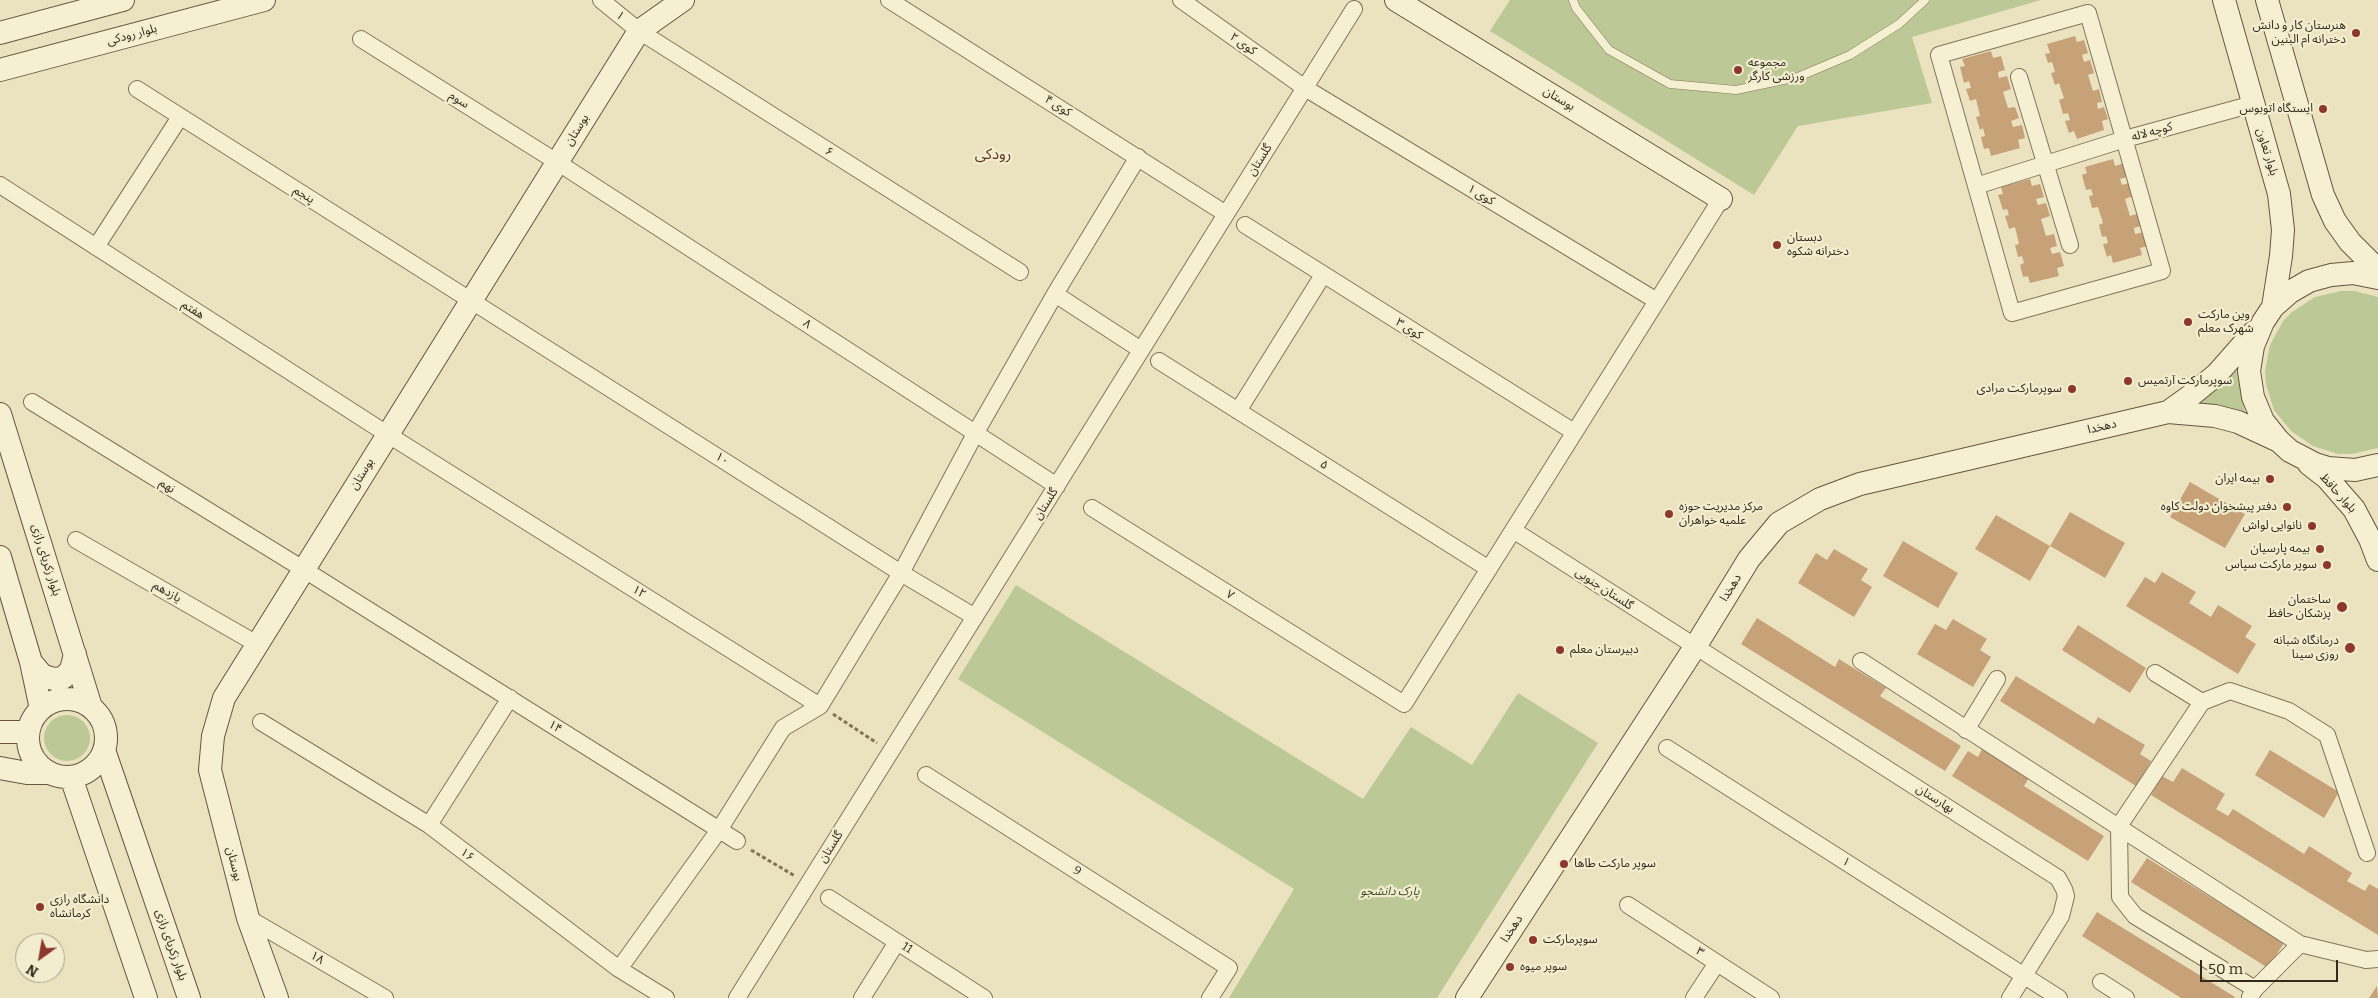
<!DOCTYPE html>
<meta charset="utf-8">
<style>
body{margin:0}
#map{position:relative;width:2378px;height:998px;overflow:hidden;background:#ebe3c0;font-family:Bitter,serif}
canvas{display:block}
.north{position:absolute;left:15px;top:933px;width:50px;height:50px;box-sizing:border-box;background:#f3edd0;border:1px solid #a69f88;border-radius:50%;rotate:212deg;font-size:14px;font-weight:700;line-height:20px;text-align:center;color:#332a1d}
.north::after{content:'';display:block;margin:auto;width:18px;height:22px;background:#8e372d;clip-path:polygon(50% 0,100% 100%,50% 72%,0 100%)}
.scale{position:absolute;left:2200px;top:960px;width:138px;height:22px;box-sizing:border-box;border:2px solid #332a1d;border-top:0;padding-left:6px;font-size:15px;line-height:18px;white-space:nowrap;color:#332a1d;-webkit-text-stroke:4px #f3edd0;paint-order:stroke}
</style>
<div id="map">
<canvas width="2378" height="998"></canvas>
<div class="north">N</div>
<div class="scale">50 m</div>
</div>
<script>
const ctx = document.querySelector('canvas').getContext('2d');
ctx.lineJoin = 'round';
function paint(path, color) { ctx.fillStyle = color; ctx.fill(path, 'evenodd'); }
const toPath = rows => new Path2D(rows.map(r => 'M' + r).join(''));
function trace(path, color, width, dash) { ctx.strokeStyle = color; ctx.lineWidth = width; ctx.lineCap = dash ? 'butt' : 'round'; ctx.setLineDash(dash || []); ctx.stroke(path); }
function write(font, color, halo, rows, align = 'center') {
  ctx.font = font + ' Bitter,"Noto Sans Arabic",serif'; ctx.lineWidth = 4.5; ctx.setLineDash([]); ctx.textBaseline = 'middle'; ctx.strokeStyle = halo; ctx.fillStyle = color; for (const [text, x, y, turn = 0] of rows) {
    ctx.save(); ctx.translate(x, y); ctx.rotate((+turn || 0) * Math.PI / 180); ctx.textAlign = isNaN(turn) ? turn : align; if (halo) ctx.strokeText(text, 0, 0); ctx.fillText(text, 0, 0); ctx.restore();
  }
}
paint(toPath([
 [1510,0,2041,0,1912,37,1932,103,1798,126,1754,195,1490,31],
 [2341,291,2355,291,2378,297,2378,448,2352,454,2338,454,2313,446,2291,431,2274,410,2266,384,2265,371,2270,345,2283,321,2292,312,2315,297],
 [2238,370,2245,414,2197,403],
 [1016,585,1363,799,1411,727,1472,765,1518,693,1598,743,1437,998,1229,998,1294,889,958,679],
 '44 738a23 23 0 1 1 46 0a23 23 0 1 1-46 0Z'
]), '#bcc895');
paint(toPath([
 [2075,36,2077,42,2084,40,2088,53,2082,55,2084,62,2090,60,2094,73,2088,75,2093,91,2099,89,2102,102,2097,103,2098,109,2104,107,2108,119,2102,121,2104,130,2077,139,2074,131,2069,133,2065,121,2070,120,2068,113,2063,114,2059,100,2064,98,2059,83,2055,85,2051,73,2055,72,2052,62,2048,63,2045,54,2050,53,2047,44],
 [1991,51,1993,58,2001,56,2005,70,1998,72,1999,78,2007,76,2011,89,2003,92,2008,108,2015,107,2019,118,2011,121,2013,127,2022,125,2025,138,2018,140,2020,148,1991,156,1989,148,1984,149,1981,137,1985,136,1983,128,1980,130,1976,117,1980,116,1976,99,1970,101,1966,89,1971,88,1969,81,1964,83,1960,67,1965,66,1962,59],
 [2113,159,2115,166,2124,163,2127,177,2120,179,2122,185,2129,183,2133,196,2125,199,2130,216,2137,214,2141,226,2134,228,2135,234,2144,232,2148,246,2140,248,2142,255,2113,263,2111,255,2107,257,2103,244,2108,243,2106,236,2102,237,2099,225,2103,223,2098,207,2092,208,2089,196,2093,195,2091,189,2086,190,2082,175,2087,173,2085,167],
 [2030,179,2032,186,2040,184,2044,197,2036,199,2038,205,2046,203,2050,216,2041,219,2046,236,2054,234,2057,246,2050,248,2052,254,2060,252,2064,266,2057,268,2059,276,2030,283,2028,276,2023,277,2020,265,2024,263,2022,256,2018,257,2015,245,2019,244,2015,227,2009,229,2005,216,2009,215,2007,209,2003,210,1998,195,2003,194,2001,187],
 [2190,482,2245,514,2225,548,2170,517],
 [2070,512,2125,543,2105,578,2050,546],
 [1996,515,2050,546,2030,581,1975,549],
 [1903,541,1958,573,1938,608,1883,576],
 [1834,549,1868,569,1861,580,1872,587,1854,617,1798,583,1816,553,1827,560],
 [2162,572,2196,592,2189,603,2211,617,2218,605,2252,626,2245,637,2256,644,2238,674,2126,606,2145,577,2155,583],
 [1757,618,1835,667,1839,659,1886,688,1880,696,1961,746,1945,771,1741,644],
 [1953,619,1987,639,1980,650,1991,657,1973,687,1917,654,1935,624,1946,630],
 [2078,625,2146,668,2130,693,2062,650],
 [2016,676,2094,724,2098,717,2145,745,2140,754,2151,761,2136,786,2000,701],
 [1982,749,2029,778,2024,786,2104,836,2088,861,1952,776,1968,751,1978,757],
 [2270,750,2339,792,2324,818,2255,775],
 [2182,768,2225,794,2216,809,2228,816,2233,809,2304,854,2309,846,2352,873,2347,881,2365,891,2369,884,2378,889,2378,935,2151,795,2162,776,2173,782],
 [2147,858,2284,943,2268,968,2131,882],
 [2097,912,2235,997,2234,998,2181,998,2082,936],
 [2377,986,2378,998,2369,998]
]), '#c7a278');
const lane = toPath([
 [1573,0,1576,8,1609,50,1670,84,1736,90,1798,77,1850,55,1899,24,1925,0]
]);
const street = toPath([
 [601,0,639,31,1020,272],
 [889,0,1226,214],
 [1181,0,1305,88,1657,301],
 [2088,13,2162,271,2012,313,1939,55,2088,13],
 [361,39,557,162,1057,486],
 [2019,77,2070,245],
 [137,89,901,573,975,617],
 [0,185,387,434,820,706],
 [1976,186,2125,139,2253,104],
 [1245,225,1574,432],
 [96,247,180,117],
 [1055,294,1141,350],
 [1159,361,1489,569],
 [32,402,303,569,737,841],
 [1238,411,1323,275],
 [1092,508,1404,704,1721,199],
 [1513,530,2058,878,2064,889,2066,896,2061,916,2010,998],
 [76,540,257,644],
 [1861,661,2300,944,2366,960,2378,959],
 [2155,673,2202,702,2230,691,2289,711,2327,735,2367,853],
 [2202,702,2119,826,2120,897,2135,916,2255,989],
 [261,722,429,825,619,969,666,998],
 [1966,730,1997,679],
 [1667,748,2059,998],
 [926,775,1229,968,1210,998],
 [429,825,510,698],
 [829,898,984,998],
 [1628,905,1771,998],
 [248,918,385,998],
 [619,969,719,830,783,728,820,706,901,573,975,434,1055,294,1138,157],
 [2101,982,2126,998],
 [2250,997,2255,989,2300,944],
 [737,998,1354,9],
 [862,998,897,942],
 [1694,998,1717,963]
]);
const secondary = toPath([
 [1396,0,1721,199],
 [2224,0,2279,194,2283,230,2281,256,2273,307],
 [2267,0,2323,195,2335,221,2350,242,2378,270],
 [0,33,123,0],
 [0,70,264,0],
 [2378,278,2353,273,2331,275,2309,281,2290,292,2273,307,2263,322,2253,346,2249,371,2253,397,2263,421,2279,441,2290,451,2315,464,2328,468,2355,470,2378,465],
 [2168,412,2189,397,2217,374,2254,332],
 [0,414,91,707],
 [2309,464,2327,478,2354,509,2370,539,2378,560],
 [0,557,31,662,41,709],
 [31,662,42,675,53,679,63,678,71,670,75,654],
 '28 738a39 39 0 1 1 78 0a39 39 0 1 1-78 0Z',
 [0,732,28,732],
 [104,750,189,998],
 [0,768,27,773,48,773],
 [71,777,146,998],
 [277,998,248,918,210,770,213,736,224,698,639,31,683,0],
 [1467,998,1695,647,1749,559,1779,523,1820,499,1860,484,2168,412,2215,416,2238,422,2279,441]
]);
trace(lane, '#837459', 9);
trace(street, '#837459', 18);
trace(secondary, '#65553d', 24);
trace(toPath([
 [833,714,877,743],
 [751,850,795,876]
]), '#837459', 3, [4, 2.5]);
trace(lane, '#f6f0d3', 8);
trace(street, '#f6f0d3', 16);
trace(secondary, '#f6f0d3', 22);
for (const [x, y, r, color] of [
 [2356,33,5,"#8e372d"],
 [1738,70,5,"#8e372d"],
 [2323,109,5,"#8e372d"],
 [1777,245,5,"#8e372d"],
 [2188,322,5,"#8e372d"],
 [2128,381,5,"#8e372d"],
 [2072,389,5,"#8e372d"],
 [2270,479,5,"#8e372d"],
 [2287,507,5,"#8e372d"],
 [1669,514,5,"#8e372d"],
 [2312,526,5,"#8e372d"],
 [2320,549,5,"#8e372d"],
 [2327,565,5,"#8e372d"],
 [2342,607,6,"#8e372d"],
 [2350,648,6,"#8e372d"],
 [1560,650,5,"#8e372d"],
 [1564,864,5,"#8e372d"],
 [40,907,5,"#8e372d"],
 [1533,940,5,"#8e372d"],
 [1510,967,5,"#8e372d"]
]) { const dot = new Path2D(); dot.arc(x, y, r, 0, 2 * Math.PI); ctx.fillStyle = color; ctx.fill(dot); trace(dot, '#f3edd0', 2); }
write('12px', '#332a1d', '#f3edd0', [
 ["۱",620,16,40],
 ["بلوار رودکی",132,35,-15],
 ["کوی ۲",1243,44,35],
 ["بوستان",1559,99,31],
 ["سوم",459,100,32],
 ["کوی ۴",1058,106,32],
 ["بوستان",577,130,-58],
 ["کوچه لاله",2152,132,-15],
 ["۶",829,152,32],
 ["بلوار تعاون",2267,152,73],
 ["گلستان",1260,160,-58],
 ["پنجم",304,195,32],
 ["کوی ۱",1481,195,31],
 ["هفتم",193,310,33],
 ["۸",807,324,33],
 ["کوی ۳",1409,329,32],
 ["دهخدا",2102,427,-13],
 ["۱۰",722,459,32],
 ["۵",1324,465,32],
 ["بوستان",362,474,-58],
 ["نهم",167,486,32],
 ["بلوار حافظ",2338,493,48],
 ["گلستان",1046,504,-58],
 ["بلوار زکریای رازی",46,560,73],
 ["دهخدا",1731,588,-58],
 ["گلستان جنوبی",1604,589,33],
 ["یازدهم",167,592,30],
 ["۱۲",639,592,32],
 ["۷",1230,595,32],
 ["۱۴",555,727,32],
 ["بهارستان",1935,799,32],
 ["گلستان",831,847,-58],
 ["۱۶",467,855,37],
 ["۱",1846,862,33],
 ["بوستان",234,864,76],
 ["9",1077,871,33],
 ["دهخدا",1512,929,-57],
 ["بلوار زکریای رازی",171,945,71],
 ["11",907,948,33],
 ["۳",1700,952,33],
 ["۱۸",317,958,30]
]);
write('12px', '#332a1d', '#f3edd0', [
 ["هنرستان کار و دانش",2346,26],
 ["دخترانه ام البنین",2346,40],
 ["مجموعه",1748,63,"left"],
 ["ورزشی کارگر",1748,77,"left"],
 ["ایستگاه اتوبوس",2313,109],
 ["دبستان",1787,238,"left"],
 ["دخترانه شکوه",1787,252,"left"],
 ["وین مارکت",2198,315,"left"],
 ["شهرک معلم",2198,329,"left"],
 ["سوپرمارکت آرتمیس",2138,381,"left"],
 ["سوپرمارکت مرادی",2062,389],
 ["بیمه ایران",2260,479],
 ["مرکز مدیریت حوزه",1679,507,"left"],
 ["علمیه خواهران",1679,521,"left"],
 ["دفتر پیشخوان دولت کاوه",2277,507],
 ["نانوایی لواش",2302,526],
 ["بیمه پارسیان",2310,549],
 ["سوپر مارکت سپاس",2317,565],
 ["ساختمان",2331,600],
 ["پزشکان حافظ",2331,614],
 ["درمانگاه شبانه",2339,641],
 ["روزی سینا",2339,655],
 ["دبیرستان معلم",1570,650,"left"],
 ["سوپر مارکت طاها",1574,864,"left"],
 ["دانشگاه رازی",50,900,"left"],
 ["کرمانشاه",50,914,"left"],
 ["سوپرمارکت",1543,940,"left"],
 ["سوپر میوه",1520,967,"left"]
], 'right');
write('italic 12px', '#3f4f25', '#f3edd0', [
 ["پارک دانشجو",1390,892]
]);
write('15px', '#5e331f', '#f3edd0', [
 ["رودکی",993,155]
]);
</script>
